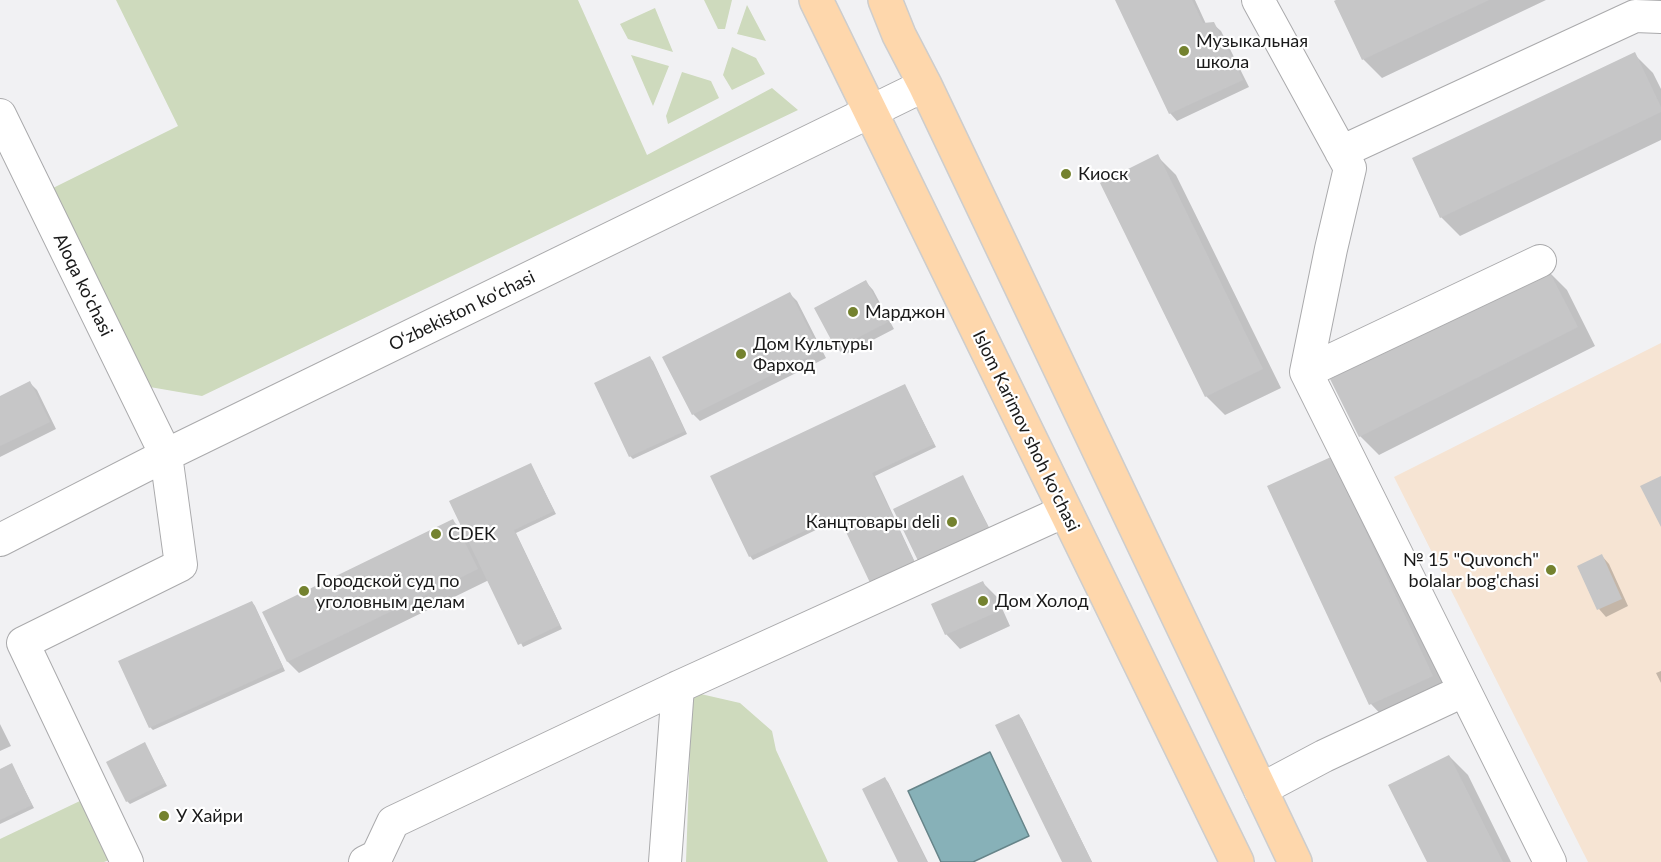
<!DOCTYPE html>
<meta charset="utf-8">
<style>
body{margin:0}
canvas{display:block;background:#f1f1f3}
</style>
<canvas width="1661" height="862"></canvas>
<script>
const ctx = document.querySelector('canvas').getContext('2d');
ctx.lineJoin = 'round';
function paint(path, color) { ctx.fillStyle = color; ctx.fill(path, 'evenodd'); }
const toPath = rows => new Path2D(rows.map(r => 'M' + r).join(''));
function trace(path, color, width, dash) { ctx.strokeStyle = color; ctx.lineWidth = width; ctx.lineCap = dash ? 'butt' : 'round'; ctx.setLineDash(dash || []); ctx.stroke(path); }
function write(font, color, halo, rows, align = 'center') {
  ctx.font = font + ' Lato,sans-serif'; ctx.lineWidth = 4.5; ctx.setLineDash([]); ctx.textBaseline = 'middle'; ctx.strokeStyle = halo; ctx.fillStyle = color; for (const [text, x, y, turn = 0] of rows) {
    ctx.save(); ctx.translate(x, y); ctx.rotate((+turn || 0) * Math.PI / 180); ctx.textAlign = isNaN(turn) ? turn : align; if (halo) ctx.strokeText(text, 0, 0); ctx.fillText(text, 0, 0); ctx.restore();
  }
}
paint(toPath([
 [1661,343,1661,862,1588,862,1394,477]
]), '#f6e4d3');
paint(toPath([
 [116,0,578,0,647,155,772,88,798,110,202,396,144,386,47,191,178,126],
 [704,0,732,0,725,29,718,29],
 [747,5,766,41,737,34],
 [655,8,673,52,628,39,620,24],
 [732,47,756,58,765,74,732,90,723,75],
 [631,55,669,66,653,106],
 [682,72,711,81,719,98,668,124,666,116],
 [692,692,740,703,772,731,776,750,828,862,686,862],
 [82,800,112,859,104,862,0,862,0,839]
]), '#cedabd');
const water = toPath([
 [990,752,1029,836,973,862,941,862,908,791,990,752]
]);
paint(water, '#87b1b8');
trace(water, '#668489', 1.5);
paint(toPath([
 [1117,0,1195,0,1206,24,1213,24,1221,31,1249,87,1177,121,1170,113],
 [1340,0,1546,0,1382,78,1363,59],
 [1634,54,1653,73,1661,89,1661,140,1460,236,1441,217],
 [1157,156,1176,175,1281,388,1225,415,1206,396],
 [1548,271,1567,290,1595,346,1379,455,1360,436],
 [866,282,873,290,894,329,844,355,837,348],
 [790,294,797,301,826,358,700,421,693,414],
 [650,358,653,361,687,434,633,459,630,456],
 [30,383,37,390,56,429,0,457,0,398],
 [905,386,936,447,875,476,919,571,841,518,753,560,750,556],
 [1330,458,1349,477,1450,695,1389,723,1371,704,1269,487],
 [531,465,556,514,516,533,562,629,523,647,489,580,299,673,288,662,264,613,453,521,466,534],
 [963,477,995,539,927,571],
 [1602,556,1609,564,1628,606,1606,617,1599,609,1579,566],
 [982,582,997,597,1010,626,960,649,946,634,933,605],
 [252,602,255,606,285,671,153,730,150,727],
 [1661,671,1661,683,1656,673],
 [1019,716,1022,719,1092,862,1064,862],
 [0,724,11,746,0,751],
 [145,744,167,786,130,804,127,801],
 [1449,756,1468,775,1511,862,1429,862],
 [12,765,34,808,0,824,0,771],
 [885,779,888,782,928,862,900,862]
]), '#0003');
paint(toPath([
 [1115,0,1192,0,1203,23,1214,22,1243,80,1169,114],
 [1336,0,1489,0,1362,60,1334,1],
 [1635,52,1661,107,1661,112,1440,218,1412,158],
 [1158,154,1263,369,1205,397,1100,183],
 [1548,269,1578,327,1359,437,1330,379],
 [866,280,888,322,836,349,814,308],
 [790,292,820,351,692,415,662,357],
 [650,356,685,431,629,457,594,383],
 [30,381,50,422,0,446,0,396],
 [905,384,934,444,872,473,917,567,873,589,838,515,749,557,710,476],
 [1331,457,1433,676,1369,705,1267,486],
 [531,463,554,511,514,530,560,625,518,645,449,501],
 [963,475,992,535,922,569,893,509],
 [1661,476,1661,527,1640,486],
 [453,519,478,569,287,662,262,612],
 [1602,554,1622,599,1597,610,1577,566],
 [983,581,997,612,945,635,931,604],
 [252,601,283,667,149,728,118,661],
 [1019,714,1092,862,1062,862,995,725],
 [145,742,165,783,126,802,106,762],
 [1449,755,1503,862,1427,862,1388,785],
 [12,763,32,805,0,820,0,769],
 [885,777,927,862,898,862,862,789]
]), '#c6c6c7');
const minor = toPath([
 [1258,0,1350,168,1331,249,1306,372,1550,862],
 [0,115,166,455,181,565,23,643,127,862],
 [1341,152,1635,16,1661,17],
 [1306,372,1540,261],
 [0,540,166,455,925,85],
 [1260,790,1324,756,1463,691],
 [365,862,377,856,393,822,678,687,1065,511],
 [665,862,678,687]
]);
const major = toPath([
 [816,0,1237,862],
 [885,0,899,35,925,85,1295,862]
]);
trace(minor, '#aaaaac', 34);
trace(major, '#cdcdcd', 36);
trace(minor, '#fff', 32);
trace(major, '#fed7ac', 33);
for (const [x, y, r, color] of [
 [1184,51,6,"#74822f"],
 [1066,174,6,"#74822f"],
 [853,312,6,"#74822f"],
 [741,354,6,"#74822f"],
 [952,522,6,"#74822f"],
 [436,534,6,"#74822f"],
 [1551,570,6,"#74822f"],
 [304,591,6,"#74822f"],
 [983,601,6,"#74822f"],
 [164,816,6,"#74822f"]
]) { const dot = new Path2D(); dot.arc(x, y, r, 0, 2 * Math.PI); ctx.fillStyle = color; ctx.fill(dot); trace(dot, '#fff', 2); }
write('18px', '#1a1a1a', '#fff', [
 ["Музыкальная",1196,41],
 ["школа",1196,62],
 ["Киоск",1078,174],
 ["Марджон",865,312],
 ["Дом Культуры",753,344],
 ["Фарход",753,365],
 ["Канцтовары deli",940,522,"right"],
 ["CDEK",448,534],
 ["№ 15 \"Quvonch\"",1539,560,"right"],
 ["bolalar bog'chasi",1539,581,"right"],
 ["Городской суд по",316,581],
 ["уголовным делам",316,602],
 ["Дом Холод",995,601],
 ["У Хайри",176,816]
], 'left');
write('18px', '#1a1a1a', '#fff', [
 ["Aloqa ko'chasi",83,285,64],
 ["O‘zbekiston ko‘chasi",462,311,-26],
 ["Islom Karimov shoh ko'chasi",1026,431,64]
]);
</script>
